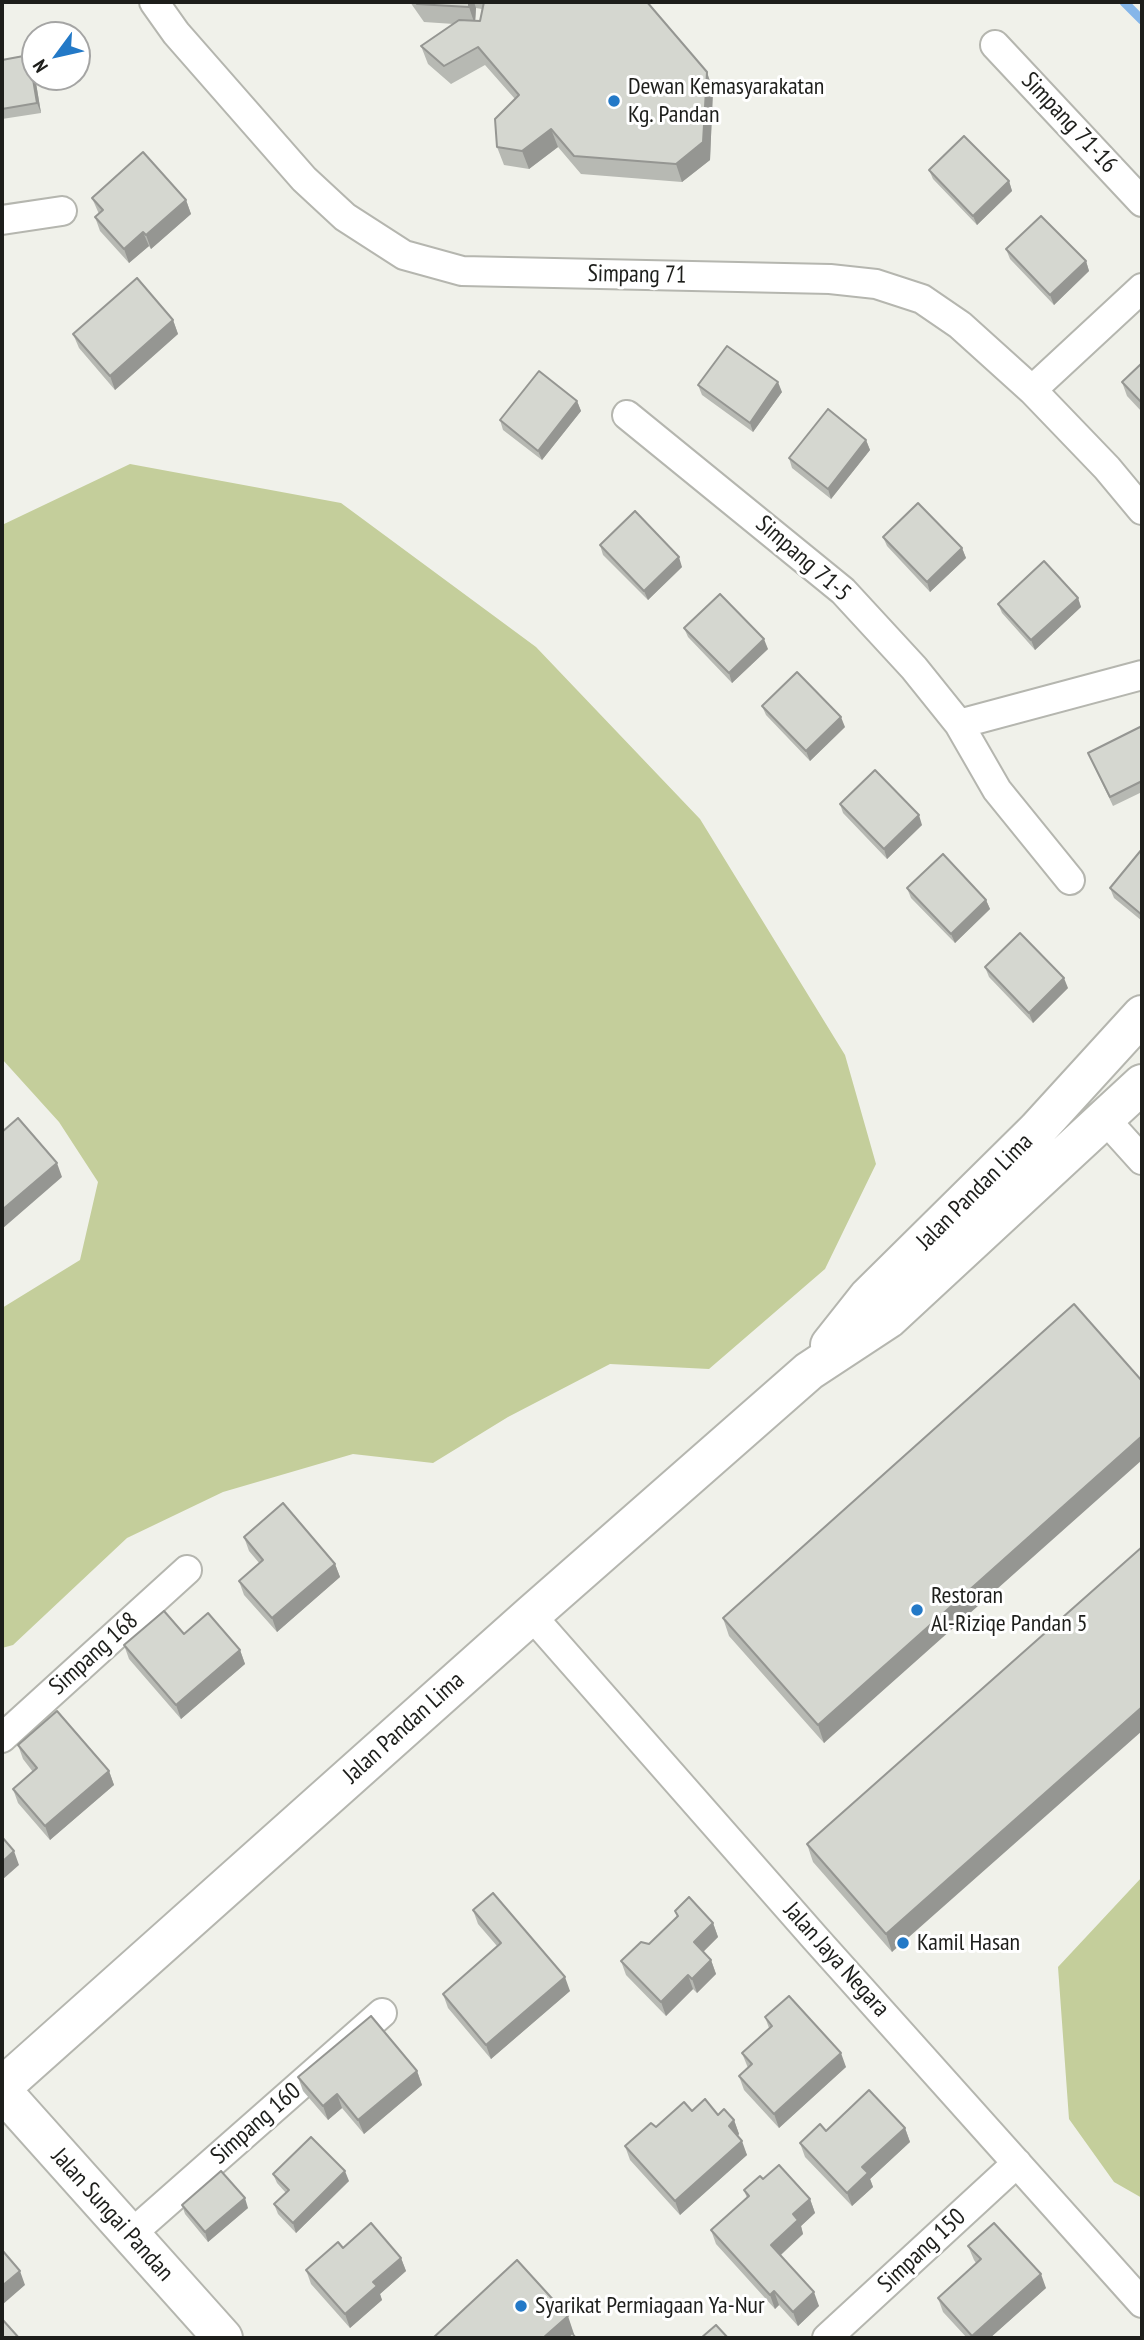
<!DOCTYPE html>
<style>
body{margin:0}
#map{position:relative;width:1144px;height:2340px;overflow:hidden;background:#f0f1ea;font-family:"PT Sans Narrow",sans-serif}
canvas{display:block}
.frame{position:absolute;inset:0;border:4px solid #1d1e1b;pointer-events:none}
.north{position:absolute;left:21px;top:21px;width:70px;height:70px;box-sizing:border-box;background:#fff;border:2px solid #a5a5a4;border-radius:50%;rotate:237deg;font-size:19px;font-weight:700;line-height:28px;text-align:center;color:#1d1e1b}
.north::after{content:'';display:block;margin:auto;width:24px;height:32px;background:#2379c7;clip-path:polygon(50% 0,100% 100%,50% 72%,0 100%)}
</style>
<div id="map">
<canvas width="1144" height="2340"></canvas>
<div class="frame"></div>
<div class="north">N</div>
</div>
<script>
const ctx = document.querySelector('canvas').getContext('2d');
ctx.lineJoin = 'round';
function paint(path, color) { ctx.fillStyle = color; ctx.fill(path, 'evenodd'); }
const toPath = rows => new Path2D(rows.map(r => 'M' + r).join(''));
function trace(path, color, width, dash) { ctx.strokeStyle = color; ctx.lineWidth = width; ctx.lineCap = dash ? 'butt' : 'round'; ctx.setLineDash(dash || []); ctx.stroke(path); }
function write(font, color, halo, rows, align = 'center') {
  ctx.font = font + ' "PT Sans Narrow",sans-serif'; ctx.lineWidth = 6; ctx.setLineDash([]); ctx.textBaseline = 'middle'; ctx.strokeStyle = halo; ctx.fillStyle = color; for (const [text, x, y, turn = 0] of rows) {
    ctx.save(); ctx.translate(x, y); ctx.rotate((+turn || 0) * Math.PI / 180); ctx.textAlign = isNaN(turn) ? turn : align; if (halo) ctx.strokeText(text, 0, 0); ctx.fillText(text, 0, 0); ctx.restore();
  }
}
paint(toPath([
 [130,464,341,503,536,647,700,819,845,1055,876,1164,825,1269,709,1369,610,1364,508,1417,433,1463,353,1454,223,1492,127,1538,13,1645,2,1648,2,1308,80,1260,98,1182,59,1122,2,1059,2,525],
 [1142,1877,1142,2198,1114,2182,1069,2119,1058,1967]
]), '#c4ce9b');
trace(toPath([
 [1124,2,1142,20]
]), '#85b6e9', 9);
const street = toPath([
 [154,2,176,33,304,179,345,217,404,255,462,271,830,279,876,284,922,299,960,325,1032,390,1107,468,1142,510],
 [995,45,1142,202],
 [2,220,62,211],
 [1032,390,1142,288],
 [627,415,843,591,914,668,959,724,997,790,1070,880],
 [959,724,1142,675],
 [1105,1119,1142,1160],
 [531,1615,815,1938,1142,2303],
 [2,1738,187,1570],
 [130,2235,382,2013],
 [827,2338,1017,2163]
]);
const secondary = toPath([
 [830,1345,868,1297,1037,1130,1142,1015],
 [2,2087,531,1615,809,1371,888,1319,1142,1084],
 [2,2091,223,2338]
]);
trace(street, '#b5b6af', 32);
trace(secondary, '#b5b6af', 42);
trace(street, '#fff', 28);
trace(secondary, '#fff', 38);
paint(toPath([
 [410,2,647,2,713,90,710,160,682,182,581,174,558,147,529,169,504,165,497,147,515,99,485,65,451,84,428,64,421,46,454,24,424,22],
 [476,8,482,9,480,21,475,21],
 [29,55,33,65,41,113,2,119,2,60],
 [929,170,1009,181,1012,191,977,225,933,179],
 [92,198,186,200,191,214,151,249,149,246,129,263,100,231,95,217,99,214],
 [1006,249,1086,261,1089,271,1054,305,1010,259],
 [173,320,178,334,115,390,79,348,73,334],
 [1142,363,1142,412,1127,396,1122,382],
 [698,385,782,392,753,432,702,395],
 [577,401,581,411,542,460,503,430,500,420],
 [866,440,870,450,831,499,792,468,789,458],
 [883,537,962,548,966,558,930,592,887,546],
 [600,545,682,567,648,600,603,555],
 [1078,598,1081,607,1035,650,1002,613,998,604],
 [684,628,768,649,732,683,688,637],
 [762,706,845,727,810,761,766,715],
 [1142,726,1142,792,1113,806,1092,762,1088,753],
 [840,804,922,825,887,859,843,813],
 [1142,849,1142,921,1114,898,1110,888],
 [907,888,986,900,990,909,955,943,911,898],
 [985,967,1068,988,1033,1023,989,977],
 [1142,1381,824,1743,729,1636,723,1618],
 [244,1537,335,1564,340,1577,277,1632,244,1595,239,1581,260,1564,249,1551],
 [1142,1547,892,1952,813,1862,807,1844],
 [184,1634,240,1650,245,1664,181,1719,129,1659,124,1645],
 [18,1745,109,1771,114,1785,50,1840,18,1803,13,1789,33,1772,23,1759],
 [473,1910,570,1991,491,2059,448,2008,443,1994,497,1946,478,1924],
 [675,1911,713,1923,718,1937,703,1952,711,1960,716,1974,697,1993,693,1989,666,2016,626,1975,621,1961,649,1944,677,1917],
 [765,2017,846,2067,779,2128,744,2090,739,2076,748,2068,742,2053,769,2028],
 [417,2071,422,2085,364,2134,342,2108,328,2120,303,2091,298,2077],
 [692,2111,718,2115,734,2120,739,2134,738,2136,747,2155,680,2215,630,2160,625,2146,656,2127],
 [905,2128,910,2142,870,2179,873,2187,852,2206,805,2157,800,2143],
 [273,2174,349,2181,296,2233,278,2214,274,2204,286,2193,277,2183],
 [763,2179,810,2199,815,2213,801,2226,803,2234,781,2255,819,2306,798,2326,779,2305,775,2309,716,2244,711,2230,747,2198,744,2190],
 [182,2205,248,2208,208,2242,185,2214],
 [968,2246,1046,2288,990,2338,967,2338,943,2312,938,2298,976,2263,974,2260],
 [401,2258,406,2271,380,2294,382,2300,350,2328,311,2284,306,2270]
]), '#b7b9b3');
paint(toPath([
 [469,2,474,2,476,8,475,25,469,7],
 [29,55,33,65,41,113,37,103],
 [707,72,713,90,710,160,682,182,676,164],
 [551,129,558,147,529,169,522,151],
 [1009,181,1012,191,977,225,973,216],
 [186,200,191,214,151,249,146,235],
 [143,232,149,246,129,263,124,249],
 [1086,261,1089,271,1054,305,1050,295],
 [173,320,178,334,115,390,110,376],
 [778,382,782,392,753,432,750,423],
 [577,401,581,411,542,460,538,451],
 [866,440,870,450,831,499,828,489],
 [962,548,966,558,930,592,927,582],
 [679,557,682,567,648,600,644,591],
 [1078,598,1081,607,1035,650,1031,640],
 [764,639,768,649,732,683,729,673],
 [841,717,845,727,810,761,806,751],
 [919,815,922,825,887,859,884,849],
 [986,900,990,909,955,943,951,934],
 [1064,978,1068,988,1033,1023,1029,1013],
 [57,1163,62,1177,2,1229,2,1210],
 [1142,1436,1142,1460,824,1743,818,1725],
 [335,1564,340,1577,277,1632,272,1618],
 [240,1650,245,1664,181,1719,176,1705],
 [1142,1707,1142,1731,892,1952,886,1934],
 [109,1771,114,1785,50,1840,45,1826],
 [14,1851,19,1865,2,1880,2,1862],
 [713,1923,718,1937,699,1956,694,1942],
 [711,1960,716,1974,697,1993,692,1979],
 [688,1975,693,1989,666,2016,661,2002],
 [565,1977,570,1991,491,2059,486,2045],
 [841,2053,846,2067,779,2128,774,2114],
 [417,2071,422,2085,364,2134,358,2120],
 [337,2094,342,2108,328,2120,323,2106],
 [734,2120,739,2134,734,2140,729,2126],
 [905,2128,910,2142,870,2179,873,2187,852,2206,847,2193,862,2167],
 [742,2141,747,2155,680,2215,675,2201],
 [345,2171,349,2181,296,2233,293,2223],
 [245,2198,248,2208,208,2242,205,2232],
 [810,2199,815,2213,801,2226,803,2234,776,2259,771,2245,793,2214],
 [401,2258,406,2271,380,2294,382,2300,350,2328,345,2314,373,2282],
 [20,2271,25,2285,2,2305,2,2286],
 [1041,2274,1046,2288,990,2338,973,2338,972,2336],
 [774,2291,779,2305,775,2309,770,2295],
 [814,2292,819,2306,798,2326,793,2312],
 [568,2316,574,2334,569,2338,543,2338]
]), '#959692');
const building = toPath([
 [416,2,469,2,469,7,417,4,416,2],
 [484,2,647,2,707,72,703,142,676,164,574,156,551,129,522,151,497,147,495,119,519,95,478,47,444,66,421,46,459,20,480,21,484,2],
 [29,55,37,103,2,109,2,60,29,55],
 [964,136,1009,181,973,216,929,170,964,136],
 [143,152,186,200,146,235,143,232,124,249,95,217,103,210,92,198,143,152],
 [1041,216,1086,261,1050,295,1006,249,1041,216],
 [137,278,173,320,110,376,73,334,137,278],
 [727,346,778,382,750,423,698,385,727,346],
 [1142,363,1142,403,1122,382,1142,363],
 [539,371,577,401,538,451,500,420,539,371],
 [828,409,866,440,828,489,789,458,828,409],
 [918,503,962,548,927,582,883,537,918,503],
 [635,511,679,557,644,591,600,545,635,511],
 [1044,561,1078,598,1031,640,998,604,1044,561],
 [720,594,764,639,729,673,684,628,720,594],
 [797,672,841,717,806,751,762,706,797,672],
 [1142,726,1142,781,1110,797,1088,753,1142,726],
 [875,770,919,815,884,849,840,804,875,770],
 [1142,849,1142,915,1110,888,1142,849],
 [943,854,986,900,951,934,907,888,943,854],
 [1020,933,1064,978,1029,1013,985,967,1020,933],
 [18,1118,57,1163,2,1210,2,1132,18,1118],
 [1074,1304,1142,1381,1142,1436,818,1725,723,1618,1074,1304],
 [283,1503,335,1564,272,1618,239,1581,263,1560,244,1537,283,1503],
 [1142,1547,1142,1707,886,1934,807,1844,1142,1547],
 [164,1611,184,1634,208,1613,240,1650,176,1705,124,1645,164,1611],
 [57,1711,109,1771,45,1826,13,1789,37,1768,18,1745,57,1711],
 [2,1837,14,1851,2,1862,2,1837],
 [493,1893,565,1977,486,2045,443,1994,501,1943,473,1910,493,1893],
 [689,1897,713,1923,694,1942,711,1960,692,1979,688,1975,661,2002,621,1961,641,1942,649,1944,678,1916,675,1911,689,1897],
 [789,1996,841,2053,774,2114,739,2076,752,2064,742,2053,772,2026,765,2017,789,1996],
 [371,2016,417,2071,358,2120,337,2094,323,2106,298,2077,371,2016],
 [869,2090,905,2128,862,2167,868,2173,847,2193,800,2143,820,2124,826,2131,869,2090],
 [705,2099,718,2115,724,2109,734,2120,729,2126,742,2141,675,2201,625,2146,651,2123,656,2127,684,2102,692,2111,705,2099],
 [311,2137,345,2171,293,2223,274,2204,289,2190,273,2174,311,2137],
 [779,2165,810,2199,793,2214,798,2220,771,2245,814,2292,793,2312,774,2291,770,2295,711,2230,749,2196,744,2190,760,2176,763,2179,779,2165],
 [221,2171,245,2198,205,2232,182,2205,221,2171],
 [371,2223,401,2258,373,2282,377,2286,345,2314,306,2270,338,2242,343,2248,371,2223],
 [994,2223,1041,2274,972,2336,938,2298,981,2259,968,2246,994,2223],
 [2,2250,20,2271,2,2286,2,2250],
 [517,2260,568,2316,543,2338,433,2338,517,2260],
 [2,2319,19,2338,2,2338,2,2319],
 [716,2325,728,2338,701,2338,716,2325],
 [572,2333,576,2338,567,2338,572,2333]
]);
paint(building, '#d5d7d0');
trace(building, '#959692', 2);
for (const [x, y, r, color] of [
 [614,101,7,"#2379c7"],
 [917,1610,7,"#2379c7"],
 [903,1943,7,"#2379c7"],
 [521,2306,7,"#2379c7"]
]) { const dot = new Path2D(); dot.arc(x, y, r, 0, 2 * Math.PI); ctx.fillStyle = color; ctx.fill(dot); trace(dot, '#fff', 2.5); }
write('24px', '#1d1e1b', '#fff', [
 ["Dewan Kemasyarakatan",628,87],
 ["Kg. Pandan",628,115],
 ["Restoran",931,1596],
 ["Al-Riziqe Pandan 5",931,1624],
 ["Kamil Hasan",917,1943],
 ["Syarikat Permiagaan Ya-Nur",535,2306]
], 'left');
write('24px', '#1d1e1b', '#fff', [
 ["Simpang 71-16",1069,123,47],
 ["Simpang 71",637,275,1],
 ["Simpang 71-5",803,559,41],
 ["Jalan Pandan Lima",975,1192,-45],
 ["Simpang 168",94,1654,-42],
 ["Jalan Pandan Lima",404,1728,-42],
 ["Jalan Jaya Negara",836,1960,48],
 ["Simpang 160",256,2124,-41],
 ["Jalan Sungai Pandan",112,2215,48],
 ["Simpang 150",922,2251,-43]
]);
</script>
